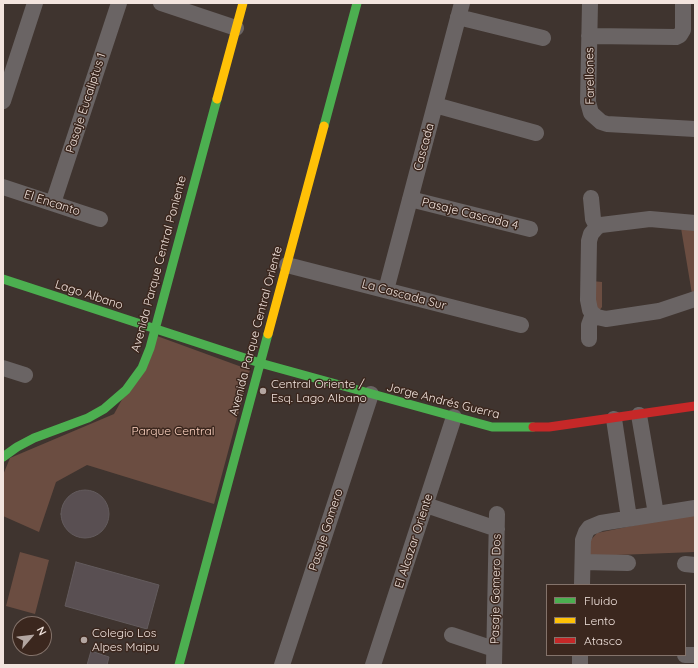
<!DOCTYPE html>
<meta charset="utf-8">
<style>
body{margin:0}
#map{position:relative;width:698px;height:668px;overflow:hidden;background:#3f342f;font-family:Quicksand,sans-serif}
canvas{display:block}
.frame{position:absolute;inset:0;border:4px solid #f2e4de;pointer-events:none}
.legend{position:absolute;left:546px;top:584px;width:140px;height:72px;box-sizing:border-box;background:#3b271e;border:1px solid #84736b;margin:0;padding:5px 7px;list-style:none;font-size:12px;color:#f2e4de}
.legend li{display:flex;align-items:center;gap:8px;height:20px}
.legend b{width:20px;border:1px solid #84736b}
.north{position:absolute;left:12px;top:616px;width:40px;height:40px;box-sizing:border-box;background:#3b271e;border:1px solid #84736b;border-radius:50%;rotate:62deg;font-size:11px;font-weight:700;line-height:16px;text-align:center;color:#f2e4de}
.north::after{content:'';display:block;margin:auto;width:14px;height:18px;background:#b3a6a1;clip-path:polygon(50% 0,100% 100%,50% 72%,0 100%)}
</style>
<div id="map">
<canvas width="698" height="668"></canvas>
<div class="frame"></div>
<ul class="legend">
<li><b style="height:5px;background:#4caf50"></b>Fluido</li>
<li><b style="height:5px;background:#ffc107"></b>Lento</li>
<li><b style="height:5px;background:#c62828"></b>Atasco</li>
</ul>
<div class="north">N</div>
</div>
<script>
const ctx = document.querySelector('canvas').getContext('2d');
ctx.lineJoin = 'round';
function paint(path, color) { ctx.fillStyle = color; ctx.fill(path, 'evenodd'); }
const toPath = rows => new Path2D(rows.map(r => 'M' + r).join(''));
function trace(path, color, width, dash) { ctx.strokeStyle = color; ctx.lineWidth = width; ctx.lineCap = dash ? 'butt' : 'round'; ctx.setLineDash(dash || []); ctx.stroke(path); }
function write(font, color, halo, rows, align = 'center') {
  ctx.font = font + ' Quicksand,sans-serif'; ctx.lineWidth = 3; ctx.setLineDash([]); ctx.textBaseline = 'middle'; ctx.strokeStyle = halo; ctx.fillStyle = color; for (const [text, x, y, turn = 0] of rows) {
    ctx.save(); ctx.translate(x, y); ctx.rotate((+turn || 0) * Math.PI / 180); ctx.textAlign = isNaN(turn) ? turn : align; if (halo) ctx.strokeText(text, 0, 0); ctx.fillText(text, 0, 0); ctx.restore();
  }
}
paint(toPath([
 [681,228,695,229,695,293,692,294],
 [592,281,602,282,602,307,599,311,593,299],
 [157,336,250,370,214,504,87,465,56,482,39,532,3,516,3,475,10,458,114,414],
 [695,513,695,552,590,556,589,542,597,533],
 [20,552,49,560,35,614,6,606]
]), '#6b4d41');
const building = toPath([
 '61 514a24 24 0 1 1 48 0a24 24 0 1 1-48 0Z',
 [76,562,159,585,147,629,65,606,76,562],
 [91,651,109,657,107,665,87,665,91,651]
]);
paint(building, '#594f52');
trace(building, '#635b5d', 1);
trace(toPath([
 [161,3,236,28],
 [590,3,588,102,591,113,601,122,607,124,695,129],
 [458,17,543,38],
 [589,36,676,37,680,35,683,30,683,3],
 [3,101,35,3],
 [435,105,536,133],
 [3,187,100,219],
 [591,198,593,219,597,227],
 [410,199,530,229],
 [53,203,119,3],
 [695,223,650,219,601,225,597,227,591,234,589,241,588,300,590,310,593,314,597,317,606,319,659,311,695,299],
 [287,265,521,325],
 [386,290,462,3],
 [589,339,589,325,593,314],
 [3,368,25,375],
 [639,415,656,514],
 [614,419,629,518],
 [426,505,497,529],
 [583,562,628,563],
 [685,564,695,565],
 [582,585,583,540,586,532,589,528,601,523,695,508],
 [452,635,494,649],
 [685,655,695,655],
 [282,665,371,394],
 [373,665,454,417],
 [494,665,497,514],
 [580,665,580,655]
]), '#6a6464', 16);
trace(toPath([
 [324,126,357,3],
 [3,279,260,363,492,427,533,427],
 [3,457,17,447,34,438,88,418,104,409,126,390,142,368,150,348,217,99],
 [179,665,268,334]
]), '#4caf50', 9);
trace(toPath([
 [217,99,243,3],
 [268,334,324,126]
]), '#ffc107', 9);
trace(toPath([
 [533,427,549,427,695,406]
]), '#c62828', 9);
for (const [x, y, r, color] of [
 [263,391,4,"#b3a6a1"],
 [84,640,4,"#b3a6a1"]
]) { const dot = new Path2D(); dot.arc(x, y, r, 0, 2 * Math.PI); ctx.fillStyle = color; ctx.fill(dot); trace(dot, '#3b271e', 1.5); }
write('12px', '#f2e4de', '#3b271e', [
 ["Farellones",590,76,-91],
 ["Pasaje Eucaliptus 1",86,103,-72],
 ["Cascada",424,147,-75],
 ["El Encanto",52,203,18],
 ["Pasaje Cascada 4",470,214,14],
 ["Avenida Parque Central Poniente",159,264,-75],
 ["Lago Albano",89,295,18],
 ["La Cascada Sur",404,295,15],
 ["Avenida Parque Central Oriente",256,331,-75],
 ["Jorge Andrés Guerra",443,401,14],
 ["Pasaje Gomero",326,530,-72],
 ["El Alcazar Oriente",414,541,-72],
 ["Pasaje Gomero Dos",496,589,-89]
]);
write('12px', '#f2e4de', '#3b271e', [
 ["Central Oriente /",271,384],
 ["Esq. Lago Albano",271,398],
 ["Colegio Los",92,633],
 ["Alpes Maipu",92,647]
], 'left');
write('12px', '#fed3c1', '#3b271e', [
 ["Parque Central",173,431]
]);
</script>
